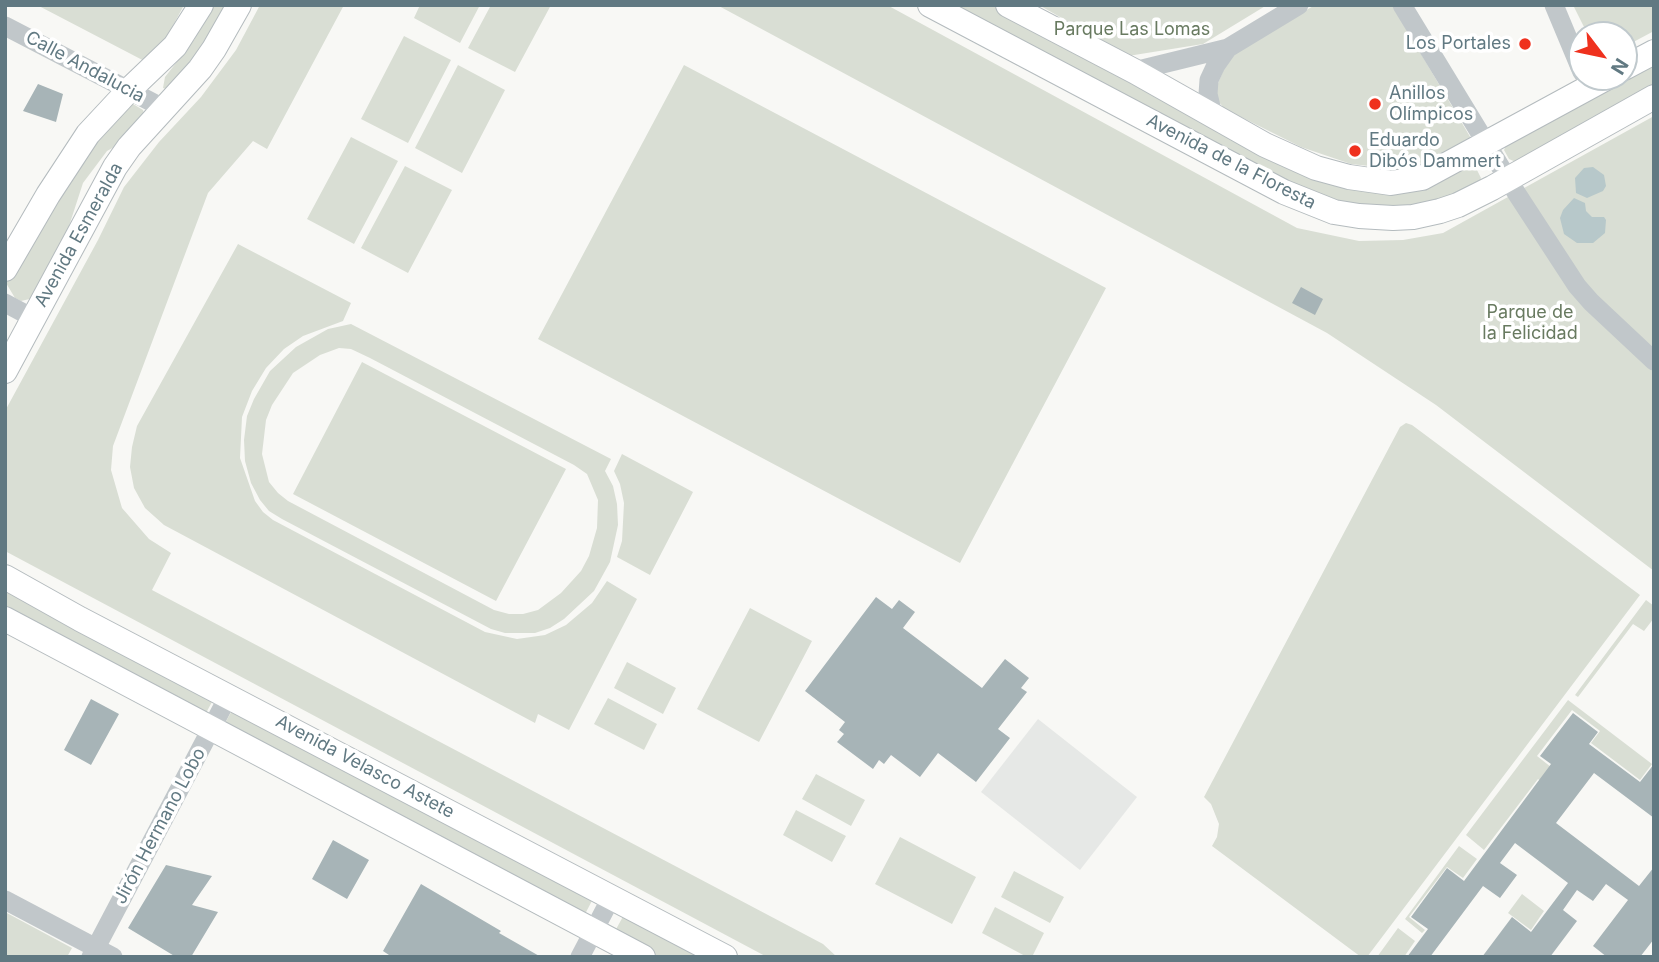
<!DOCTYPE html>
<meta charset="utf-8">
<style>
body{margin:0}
#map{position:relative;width:1659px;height:962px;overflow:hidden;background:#f8f8f5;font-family:Inter,sans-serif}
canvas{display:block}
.frame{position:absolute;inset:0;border:7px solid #617982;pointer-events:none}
.north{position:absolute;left:1568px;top:21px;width:70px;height:70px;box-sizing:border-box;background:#fff;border:2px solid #c0c9cd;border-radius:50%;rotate:122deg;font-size:19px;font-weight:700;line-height:28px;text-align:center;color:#617982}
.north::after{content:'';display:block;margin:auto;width:24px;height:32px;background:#ef311e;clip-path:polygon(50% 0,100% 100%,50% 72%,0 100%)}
</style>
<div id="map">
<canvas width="1659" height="962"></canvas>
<div class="frame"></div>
<div class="north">N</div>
</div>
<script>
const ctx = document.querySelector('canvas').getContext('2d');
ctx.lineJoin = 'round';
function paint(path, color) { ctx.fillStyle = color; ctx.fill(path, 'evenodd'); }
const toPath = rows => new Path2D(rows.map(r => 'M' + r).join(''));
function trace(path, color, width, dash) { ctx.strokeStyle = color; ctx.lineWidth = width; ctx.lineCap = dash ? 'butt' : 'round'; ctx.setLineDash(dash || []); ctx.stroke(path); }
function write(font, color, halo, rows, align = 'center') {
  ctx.font = font + ' Inter,sans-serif'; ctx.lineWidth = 7; ctx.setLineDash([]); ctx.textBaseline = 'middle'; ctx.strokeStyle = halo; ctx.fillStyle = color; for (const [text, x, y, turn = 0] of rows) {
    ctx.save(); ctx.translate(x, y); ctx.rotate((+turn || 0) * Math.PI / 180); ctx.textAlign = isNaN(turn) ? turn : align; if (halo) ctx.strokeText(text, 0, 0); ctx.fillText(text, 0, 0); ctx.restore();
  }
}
paint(toPath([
 [1038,719,1137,797,1080,870,981,792]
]), '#e6e8e6');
paint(toPath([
 [37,5,184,5,152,65],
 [211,5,229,5,212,38,166,89,163,88,165,77,194,40],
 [260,5,344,5,267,149,253,141,208,193,113,446,111,470,122,508,149,539,171,553,152,590,823,944,837,957,767,957,5,551,5,411,98,240,124,187,159,142,201,97,236,50],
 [420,5,480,5,460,43,414,18],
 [491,5,551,5,515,72,468,48],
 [717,5,887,5,1297,228,1359,241,1403,240,1443,233,1654,116,1654,571,1436,405,1327,333],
 [953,5,991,5,1271,157,1327,183,1468,166,1476,168,1481,178,1478,185,1421,205,1376,210,1316,198],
 [1039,5,1267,5,1203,44,1128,56],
 [1315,5,1392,5,1472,140,1435,162,1397,169,1351,164,1301,147,1225,109,1217,100,1215,90,1230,55],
 [1573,5,1654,5,1654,31,1624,47,1624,35,1588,35],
 [404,36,451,60,408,143,361,119],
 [1654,62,1654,88,1518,163,1509,159,1504,150,1508,141],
 [458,65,505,90,462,173,415,148],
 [684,65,1106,288,960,563,538,339],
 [133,104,143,110,145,117,116,146,107,151,83,183,69,226,34,298,21,301,15,298,6,283,82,154,126,106],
 [351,137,398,161,354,244,307,219],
 [405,166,452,190,408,273,361,248],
 [238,244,351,303,343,321,303,336,284,349,266,368,252,391,242,417,240,458,255,501,263,512,273,520,485,632,517,639,545,635,566,625,592,603,607,581,637,599,569,730,538,714,535,723,164,525,145,508,134,488,130,467,132,447,137,426],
 [351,324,611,459,605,471,613,486,617,504,618,525,610,562,594,591,564,619,550,628,535,633,505,633,491,629,282,519,269,511,260,500,251,483,245,461,244,440,247,416,254,399,270,371,296,347,328,329],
 [339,348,351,349,370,358,574,465,587,474,598,500,597,528,589,556,581,571,561,593,538,610,523,614,509,614,494,610,288,501,278,493,269,482,262,454,266,420,272,405,293,373,320,355],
 [362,362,566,469,496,601,293,494],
 [1406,423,1412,425,1640,595,1367,957,1361,957,1212,846,1217,837,1219,824,1211,804,1204,797,1400,427],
 [622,454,693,492,650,575,617,557,622,541,624,503,620,484,614,471],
 [5,591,213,700,206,713,5,608],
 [1646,600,1654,606,1654,618,1644,631,1633,624,1578,697,1575,695],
 [750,608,812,641,759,742,697,709],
 [627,662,676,688,663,714,614,688],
 [608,698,657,724,644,750,594,724],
 [1568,700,1652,764,1640,780,1591,743,1600,731,1572,710,1537,756,1556,771,1546,785,1538,779,1484,850,1466,835],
 [235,705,595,895,584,916,224,725],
 [816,774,865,800,851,826,802,799],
 [796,810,846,836,832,862,783,835],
 [900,837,976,877,952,924,875,884],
 [1459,846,1477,859,1463,878,1447,867,1409,917,1425,930,1422,933,1405,919],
 [1014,871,1064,897,1050,923,1001,897],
 [1522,894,1544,911,1531,930,1508,913],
 [995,907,1044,933,1032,957,1027,957,982,933],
 [626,911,709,957,660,957,614,933],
 [5,912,72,948,67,957,5,957],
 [1398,928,1415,941,1404,957,1377,957]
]), '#d9ded4');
paint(toPath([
 [1593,167,1604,175,1606,186,1603,191,1587,198,1576,193,1575,178,1584,168],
 [1574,198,1585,203,1586,211,1592,217,1604,217,1606,220,1605,233,1593,243,1577,243,1564,234,1560,218,1563,210]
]), '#b7c8ca');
paint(toPath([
 [38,84,63,94,56,122,23,111],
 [1301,287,1323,299,1315,315,1292,303],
 [876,597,892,609,899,600,915,612,903,628,982,688,1005,659,1029,678,1021,688,1027,692,998,729,1010,738,976,782,938,753,920,777,891,755,884,764,879,760,873,769,837,742,844,734,839,730,845,722,805,691],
 [91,699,119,714,91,765,64,750],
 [1573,713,1598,732,1589,744,1640,782,1654,764,1654,818,1594,773,1556,823,1639,886,1654,867,1654,939,1640,957,1607,957,1593,946,1628,900,1606,884,1593,901,1577,890,1563,910,1577,921,1550,957,1482,957,1512,917,1531,932,1568,883,1515,843,1500,863,1517,875,1500,898,1483,886,1430,957,1407,957,1428,929,1411,917,1447,868,1464,881,1551,764,1540,756],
 [333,840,369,860,347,899,312,879],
 [166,865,212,876,192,905,218,912,191,957,176,957,128,928],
 [421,884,501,931,499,933,541,957,392,957,383,951]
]), '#a7b4b7');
const major = toPath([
 [930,5,1284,192,1334,212,1359,216,1393,218,1413,217,1440,211,1458,205,1492,188,1654,97],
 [1008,5,1134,71,1265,145,1316,168,1349,177,1391,183,1422,178,1608,77],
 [1624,68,1654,52],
 [5,269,48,195,88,134,129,90,175,46,201,5],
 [5,371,115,167,129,147,200,69,214,49,239,5],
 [5,577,80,619,725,957],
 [5,619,643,957]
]);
trace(major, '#b4bbbe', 26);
trace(toPath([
 [1402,5,1517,194,1577,286,1591,302,1654,361],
 [1554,5,1582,72],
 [5,26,165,109],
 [1134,71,1228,48,1299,5],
 [1213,115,1208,94,1209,80,1216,65,1228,48],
 [5,303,33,318],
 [5,900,113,957],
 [91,957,229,695],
 [580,957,612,896]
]), '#c1c7ca', 19);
trace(major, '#fff', 24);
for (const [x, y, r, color] of [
 [1525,44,7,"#ef311e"],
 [1375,104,7,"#ef311e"],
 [1355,151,7,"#ef311e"]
]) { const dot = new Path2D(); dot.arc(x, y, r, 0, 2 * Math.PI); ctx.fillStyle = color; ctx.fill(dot); trace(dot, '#fff', 2.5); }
write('18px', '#687a60', '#fff', [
 ["Parque Las Lomas",1132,30],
 ["Parque de",1530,313],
 ["la Felicidad",1530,334]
]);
write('18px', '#617982', '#fff', [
 ["Los Portales",1511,44,"right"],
 ["Anillos",1389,94],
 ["Olímpicos",1389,115],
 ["Eduardo",1369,141],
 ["Dibós Dammert",1369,162]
], 'left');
write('18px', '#617982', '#fff', [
 ["Calle Andalucia",85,67,28],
 ["Avenida de la Floresta",1231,162,27],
 ["Avenida Esmeralda",79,235,-61],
 ["Avenida Velasco Astete",365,767,28],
 ["Jirón Hermano Lobo",160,826,-62]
]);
</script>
